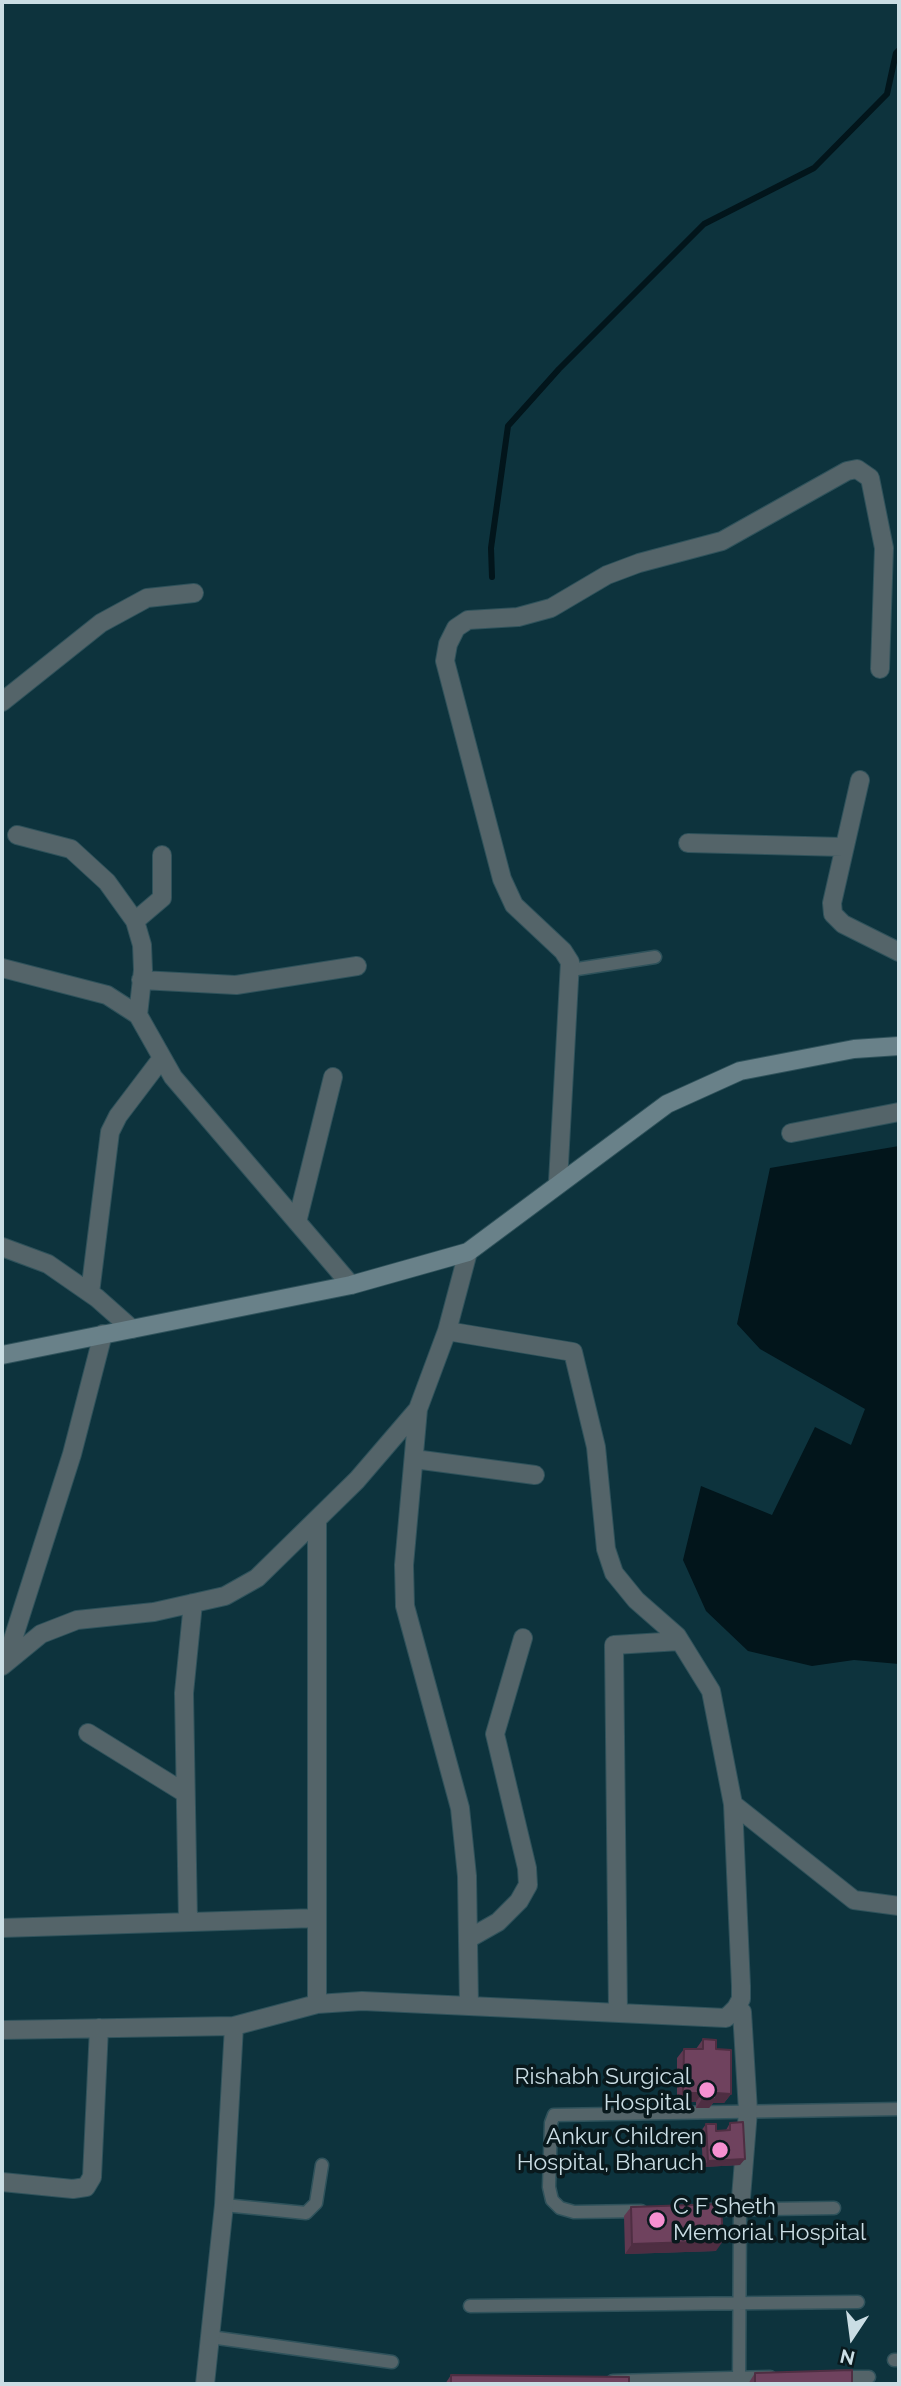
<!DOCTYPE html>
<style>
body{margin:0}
#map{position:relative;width:901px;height:2386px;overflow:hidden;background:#0d333d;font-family:Raleway,sans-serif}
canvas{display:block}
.frame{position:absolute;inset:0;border:4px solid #cadde4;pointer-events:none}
.north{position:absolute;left:817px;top:2302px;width:70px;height:70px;-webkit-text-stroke:5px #09191d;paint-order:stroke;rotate:193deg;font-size:19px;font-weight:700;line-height:28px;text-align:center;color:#cadde4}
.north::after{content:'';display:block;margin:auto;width:24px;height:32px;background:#cadde4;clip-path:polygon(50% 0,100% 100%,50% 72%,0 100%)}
</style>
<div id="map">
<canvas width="901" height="2386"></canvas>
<div class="frame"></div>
<div class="north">N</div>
</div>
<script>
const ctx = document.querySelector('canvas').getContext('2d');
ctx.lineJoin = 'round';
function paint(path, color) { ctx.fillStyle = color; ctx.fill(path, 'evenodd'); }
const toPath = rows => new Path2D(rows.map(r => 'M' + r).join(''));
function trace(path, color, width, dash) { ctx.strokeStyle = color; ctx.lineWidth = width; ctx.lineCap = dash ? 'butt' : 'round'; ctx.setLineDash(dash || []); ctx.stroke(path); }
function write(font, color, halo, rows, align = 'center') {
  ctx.font = font + ' Raleway,sans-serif'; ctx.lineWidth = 7; ctx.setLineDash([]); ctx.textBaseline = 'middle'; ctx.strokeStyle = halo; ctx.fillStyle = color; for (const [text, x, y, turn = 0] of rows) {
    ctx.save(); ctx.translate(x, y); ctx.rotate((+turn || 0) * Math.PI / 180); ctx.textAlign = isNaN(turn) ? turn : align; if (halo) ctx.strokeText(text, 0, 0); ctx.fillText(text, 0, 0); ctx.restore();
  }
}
paint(toPath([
 [899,1146,899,1664,854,1660,812,1666,748,1651,706,1611,683,1560,701,1486,772,1515,815,1427,851,1445,865,1409,760,1349,737,1324,770,1168]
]), '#02151b');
trace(toPath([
 [492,577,491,548,508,426,559,369,704,224,814,168,887,94,896,53,899,50]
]), '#02151b', 6);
const lane = toPath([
 [571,970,655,957],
 [224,2205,306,2213,316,2203,322,2165],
 [705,2210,834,2208],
 [641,2211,574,2212,560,2208,552,2200,549,2187,551,2123,554,2115,899,2109],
 [470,2306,858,2302],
 [210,2337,392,2362],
 [894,2360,899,2360],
 [837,2377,869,2377],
 [613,2381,770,2377],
 [739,2384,740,2210]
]);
const street = toPath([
 [2,702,101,623,147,598,194,593],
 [860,780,832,903,833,914,843,924,899,952],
 [17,835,71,849,107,882,135,921,142,945,143,970,138,1015],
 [688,843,843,847],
 [135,921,162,898,162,855],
 [2,968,107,995,138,1015,173,1077,351,1285],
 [141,980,236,985,357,966],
 [791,1133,899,1112],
 [558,1182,570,962,563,951,514,905,502,879,445,661,448,644,456,628,468,620,518,617,551,608,607,575,639,563,722,541,847,471,857,469,870,478,884,548,880,669],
 [297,1222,333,1077],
 [2,1247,48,1264,97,1298,132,1329],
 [90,1293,110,1132,118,1116,162,1058],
 [418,1409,404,1565,405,1606,460,1808,467,1876,469,2006],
 [414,1459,535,1475],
 [317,1520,317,2004],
 [7,1658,72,1454,103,1334],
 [2,1666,41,1634,77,1620,154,1612,225,1596,257,1578,357,1480,418,1409,447,1331,468,1252],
 [88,1733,185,1793],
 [733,1804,854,1900,899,1906],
 [188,1922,184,1693,193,1603],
 [2,1928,317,1918],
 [468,1939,498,1922,519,1901,528,1885,527,1868,495,1734,523,1638],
 [736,2008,742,2012,748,2111,740,2210],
 [618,2013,614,1645,680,1641],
 [2,2030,234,2026,317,2004,362,2001,726,2018,736,2008,741,1999,741,1986,733,1804,711,1691,677,1636,636,1600,614,1573,606,1549,596,1447,573,1352,447,1331],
 [2,2182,73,2189,86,2187,92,2177,99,2028],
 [205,2384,224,2205,234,2026]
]);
const secondary = toPath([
 [2,1355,351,1285,468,1252,667,1104,740,1071,854,1049,899,1046]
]);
trace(lane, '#2f525b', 15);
trace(street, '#2f525b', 20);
trace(secondary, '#2f525b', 20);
trace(lane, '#546469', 12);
trace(street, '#546469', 18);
trace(secondary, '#698189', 18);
paint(toPath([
 [703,2039,716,2049,731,2094,724,2103,713,2103,709,2108,696,2108,696,2102,677,2102,677,2058,684,2049,696,2049],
 [730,2123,740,2165,703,2167,701,2131,706,2124,716,2131,726,2130],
 [631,2207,716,2251,625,2254,624,2216],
 [755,2373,852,2384,748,2384],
 [451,2375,629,2384,445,2384]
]), '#5f3951');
paint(toPath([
 [683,2093,702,2093,696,2102,677,2102],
 [716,2093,731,2094,724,2103,713,2103,709,2108,696,2108,702,2099],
 [745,2159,740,2165,703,2167,708,2161],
 [723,2241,716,2251,625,2254,632,2244]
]), '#4e2e42');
const building = toPath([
 [703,2039,716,2040,716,2049,731,2050,731,2094,716,2093,716,2099,702,2099,702,2093,683,2093,684,2049,703,2049,703,2039],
 [743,2122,745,2159,708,2161,706,2124,716,2124,716,2131,730,2130,730,2123,743,2122],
 [721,2204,723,2241,632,2244,631,2207,721,2204],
 [852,2370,852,2384,755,2384,755,2373,852,2370],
 [451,2375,629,2377,629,2384,451,2384,451,2375]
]);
paint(building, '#6f425e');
trace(building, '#4e2e42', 2);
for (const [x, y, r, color] of [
 [707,2090,9,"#f590d1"],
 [720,2150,9,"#f590d1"],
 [657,2220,9,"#f590d1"]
]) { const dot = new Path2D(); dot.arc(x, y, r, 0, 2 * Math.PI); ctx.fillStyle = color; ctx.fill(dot); trace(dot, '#09191d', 2.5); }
write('23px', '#cadde4', '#09191d', [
 ["Rishabh Surgical",691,2077],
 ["Hospital",691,2103],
 ["Ankur Children",704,2137],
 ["Hospital, Bharuch",704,2163],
 ["C F Sheth",673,2207,"left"],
 ["Memorial Hospital",673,2233,"left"]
], 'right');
</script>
